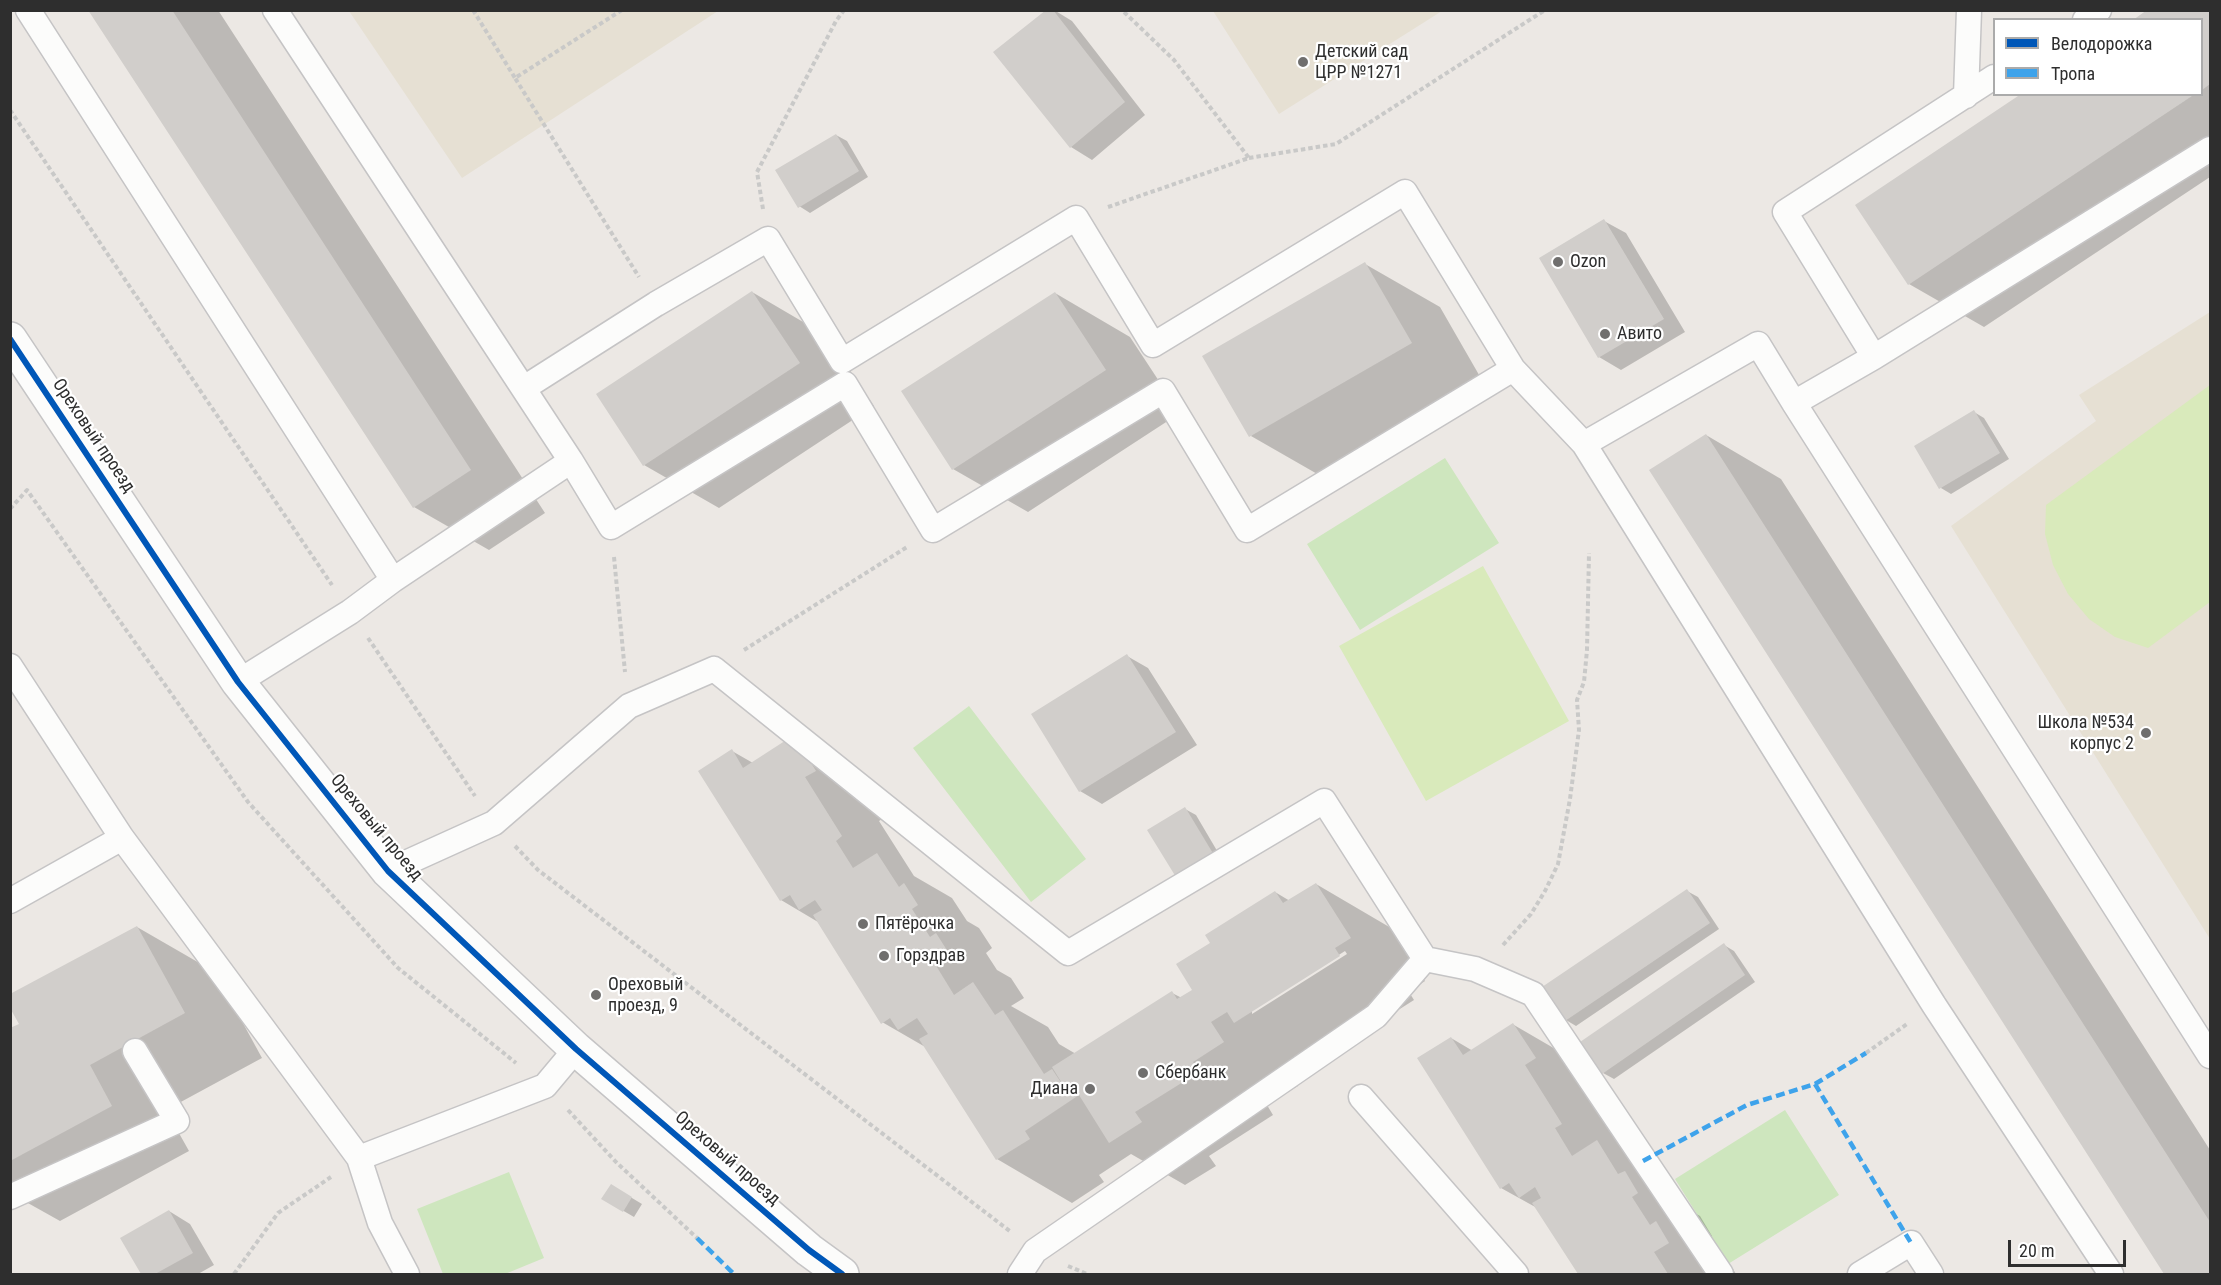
<!DOCTYPE html>
<meta charset="utf-8">
<style>
body{margin:0}
#map{position:relative;width:2221px;height:1285px;overflow:hidden;background:#ece8e4;font-family:"Roboto Condensed",sans-serif}
canvas{display:block}
.frame{position:absolute;inset:0;border:12px solid #2e2e2e;pointer-events:none}
.legend{position:absolute;left:1993px;top:18px;width:210px;height:78px;box-sizing:border-box;background:#fff;border:2px solid #ababab;margin:0;padding:8px 10px;list-style:none;font-size:18px;color:#2e2e2e}
.legend li{display:flex;align-items:center;gap:12px;height:30px}
.legend b{width:30px;border:2px solid #ababab}
.scale{position:absolute;left:2008px;top:1240px;width:118px;height:27px;box-sizing:border-box;border:3px solid #2e2e2e;border-top:0;padding-left:8px;font-size:18px;line-height:21px;white-space:nowrap;color:#2e2e2e;-webkit-text-stroke:4px #fff;paint-order:stroke}
</style>
<div id="map">
<canvas width="2221" height="1285"></canvas>
<div class="frame"></div>
<ul class="legend">
<li><b style="height:8px;background:#0057b8"></b>Велодорожка</li>
<li><b style="height:8px;background:#3ea3eb"></b>Тропа</li>
</ul>
<div class="scale">20 m</div>
</div>
<script>
const ctx = document.querySelector('canvas').getContext('2d');
ctx.lineJoin = 'round';
function paint(path, color) { ctx.fillStyle = color; ctx.fill(path, 'evenodd'); }
const toPath = rows => new Path2D(rows.map(r => 'M' + r).join(''));
function trace(path, color, width, dash) { ctx.strokeStyle = color; ctx.lineWidth = width; ctx.lineCap = dash ? 'butt' : 'round'; ctx.setLineDash(dash || []); ctx.stroke(path); }
function write(font, color, halo, rows, align = 'center') {
  ctx.font = font + ' "Roboto Condensed",sans-serif'; ctx.lineWidth = 4.5; ctx.setLineDash([]); ctx.textBaseline = 'middle'; ctx.strokeStyle = halo; ctx.fillStyle = color; for (const [text, x, y, turn = 0] of rows) {
    ctx.save(); ctx.translate(x, y); ctx.rotate((+turn || 0) * Math.PI / 180); ctx.textAlign = isNaN(turn) ? turn : align; if (halo) ctx.strokeText(text, 0, 0); ctx.fillText(text, 0, 0); ctx.restore();
  }
}
paint(toPath([
 [349,11,718,11,462,178],
 [1213,11,1442,11,1279,114],
 [2210,312,2210,939,1951,526,2096,421,2079,395]
]), '#e6e0d3');
paint(toPath([
 [1445,458,1499,543,1360,630,1307,544],
 [969,706,1086,859,1031,902,913,748],
 [1785,1110,1839,1195,1728,1264,1675,1179],
 [509,1172,544,1258,505,1274,443,1274,417,1209]
]), '#cee6be');
paint(toPath([
 [2210,385,2210,602,2148,648,2115,637,2089,619,2068,594,2053,565,2045,534,2046,505],
 [1483,566,1569,721,1426,801,1339,646]
]), '#d9eabb');
paint(toPath([
 [90,10,218,10,545,513,489,550,414,507],
 [1048,10,1054,10,1072,21,1145,115,1092,160,1071,147],
 [2150,10,2210,10,2210,177,1984,327,1909,284,2023,94,2202,94,2202,20],
 [836,135,847,141,868,177,810,213,799,206],
 [1604,221,1626,233,1685,332,1621,370,1599,357],
 [1365,264,1440,307,1486,387,1326,479,1251,436],
 [752,292,827,336,874,406,719,508,644,465],
 [1055,293,1130,337,1180,413,1028,512,953,469],
 [1974,412,1984,418,2009,459,1951,494,1941,488],
 [1706,435,1781,479,2210,1150,2210,1274,2166,1274,1651,470],
 [1127,656,1148,668,1197,745,1102,804,1080,791,1033,715],
 [794,737,890,814,879,821,914,876,952,898,967,921,979,928,992,948,986,953,997,970,1011,978,1024,998,1011,1006,1048,1027,1059,1044,1076,1054,1172,993,1182,998,1194,991,1212,943,1275,892,1290,901,1316,884,1391,928,1425,981,1409,992,1414,1000,1310,1066,1285,1065,1298,1086,1267,1105,1273,1115,1209,1156,1216,1166,1185,1185,1131,1154,1099,1175,1104,1182,1072,1203,997,1159,927,1048,882,1022,818,922,781,900,732,751,753,763],
 [1345,951,1347,954,1252,1014,1252,1010],
 [1185,809,1196,815,1226,866,1190,887],
 [1687,891,1698,897,1719,929,1576,1026,1566,1020],
 [137,927,215,972,262,1058,166,1110,189,1151,60,1221,10,1193,10,1030,21,1024],
 [1724,945,1734,951,1755,982,1614,1079,1603,1073],
 [1514,1025,1588,1068,1686,1208,1700,1216,1712,1236,1706,1240,1717,1258,1731,1266,1736,1274,1579,1274,1537,1208,1501,1188,1451,1038,1473,1051],
 [622,1192,642,1204,634,1217,603,1199],
 [169,1211,190,1224,214,1265,198,1274,143,1274,122,1238]
]), '#0003');
paint(toPath([
 [88,10,172,10,471,470,413,508],
 [1046,10,1053,10,1125,102,1070,148,993,52],
 [2147,10,2210,10,2210,84,2202,90,2202,20,2133,20],
 [2021,94,2195,94,1908,285,1855,205],
 [836,134,859,171,798,208,775,170],
 [1604,219,1664,319,1598,358,1539,258],
 [1365,262,1412,343,1249,437,1202,356],
 [752,291,800,363,643,466,596,394],
 [1055,292,1106,370,952,470,901,391],
 [1974,410,2000,453,1939,489,1914,446],
 [1706,434,2210,1222,2210,1274,2164,1274,1649,470],
 [1127,654,1176,732,1079,792,1031,714],
 [794,735,816,771,805,777,842,836,836,841,853,868,877,853,899,887,904,883,918,905,912,909,930,937,936,933,950,955,935,964,954,995,973,982,995,1015,1003,1010,1044,1074,1052,1069,1070,1096,1052,1067,1172,991,1177,999,1192,990,1176,964,1210,943,1205,935,1275,891,1283,903,1316,883,1351,938,1335,948,1340,956,1234,1023,1227,1012,1211,1022,1224,1042,1193,1062,1199,1072,1135,1112,1142,1122,1109,1143,1079,1095,1025,1131,1030,1139,996,1160,919,1039,928,1034,917,1018,898,1030,890,1018,881,1024,813,915,822,910,815,900,799,910,790,895,780,901,698,771,732,749,743,768],
 [1185,807,1217,860,1179,882,1147,830],
 [1687,889,1710,923,1565,1021,1542,987],
 [137,926,185,1013,90,1065,112,1106,10,1161,10,1028,19,1024,10,1008,10,994],
 [1724,943,1745,975,1602,1074,1580,1042],
 [1513,1023,1536,1058,1525,1065,1562,1124,1555,1128,1572,1156,1597,1140,1618,1174,1625,1171,1638,1193,1632,1197,1650,1225,1656,1221,1669,1243,1654,1252,1668,1274,1578,1274,1532,1203,1541,1198,1535,1187,1519,1198,1509,1183,1500,1189,1417,1058,1451,1037,1463,1055],
 [611,1184,632,1197,623,1212,601,1199],
 [169,1210,193,1253,155,1274,141,1274,120,1238]
]), '#d1cecb');
const lane = toPath([
 [28,10,393,580],
 [2085,20,2099,10],
 [1966,96,1969,10],
 [2210,149,1874,357,1794,403,2210,1056],
 [1874,357,1785,212,1994,77],
 [1513,369,1584,444,1934,1005,2111,1274],
 [524,388,656,304,768,239,842,361,1076,218,1153,345,1405,192,1513,369,1247,530,1163,391,933,530,845,384,611,527,571,461],
 [1584,444,1758,344,1794,403],
 [10,666,122,838,359,1158],
 [238,682,350,612,393,580,571,461,275,10],
 [388,871,494,823,629,706,714,669,1068,953,1324,801,1425,959],
 [10,901,122,838],
 [1361,1097,1516,1274],
 [10,1197,177,1121,135,1051],
 [407,1274,380,1223,359,1158,545,1086,576,1049],
 [1020,1274,1035,1251,1376,1016,1425,959,1475,969,1533,994,1721,1274],
 [1860,1274,1911,1243,1931,1274]
]);
const secondary = toPath([
 [10,339,238,682,388,871,576,1049,809,1250,842,1274]
]);
trace(lane, '#c5c4c5', 27);
trace(secondary, '#c5c4c5', 36);
trace(toPath([
 [473,10,515,78],
 [622,10,515,78,639,277],
 [10,110,332,585],
 [1249,158,1336,144,1545,10],
 [1108,207,1249,158,1174,60,1122,10],
 [763,209,757,172,836,21,844,10],
 [10,509,27,490,248,802,398,968,516,1063],
 [614,557,625,672],
 [368,638,475,796],
 [744,650,907,547],
 [515,846,538,870,1011,1232],
 [1503,945,1531,914,1545,891,1558,864,1570,799,1579,730,1577,700,1584,682,1587,650,1589,553],
 [1866,1053,1907,1024],
 [568,1110,616,1162,697,1238],
 [1068,1266,1087,1274],
 [234,1274,278,1213,331,1177]
]), '#c9c9c8', 4, [4.5, 3]);
trace(lane, '#fcfcfb', 24);
trace(secondary, '#fcfcfb', 33);
trace(toPath([
 [1815,1084,1911,1243],
 [1643,1161,1747,1105,1815,1084,1866,1053],
 [697,1238,734,1274]
]), '#3ea3eb', 4.5, [9, 4.5]);
trace(toPath([
 [10,339,238,682,388,871,576,1049,809,1250,842,1274]
]), '#0057b8', 6);
for (const [x, y, r, color] of [
 [1303,62,6,"#706f6e"],
 [1558,262,6,"#706f6e"],
 [1605,334,6,"#706f6e"],
 [2146,733,6,"#706f6e"],
 [863,924,6,"#706f6e"],
 [884,956,6,"#706f6e"],
 [596,995,6,"#706f6e"],
 [1143,1073,6,"#706f6e"],
 [1090,1089,6,"#706f6e"]
]) { const dot = new Path2D(); dot.arc(x, y, r, 0, 2 * Math.PI); ctx.fillStyle = color; ctx.fill(dot); trace(dot, '#fff', 2); }
write('18px', '#2e2e2e', '#fff', [
 ["Детский сад",1315,52],
 ["ЦРР №1271",1315,73],
 ["Ozon",1570,262],
 ["Авито",1617,334],
 ["Школа №534",2134,723,"right"],
 ["корпус 2",2134,744,"right"],
 ["Пятёрочка",875,924],
 ["Горздрав",896,956],
 ["Ореховый",608,985],
 ["проезд, 9",608,1006],
 ["Сбербанк",1155,1073],
 ["Диана",1078,1089,"right"]
], 'left');
write('18px', '#2e2e2e', '#fff', [
 ["Ореховый проезд",93,436,56],
 ["Ореховый проезд",376,828,50],
 ["Ореховый проезд",727,1159,41]
]);
</script>
